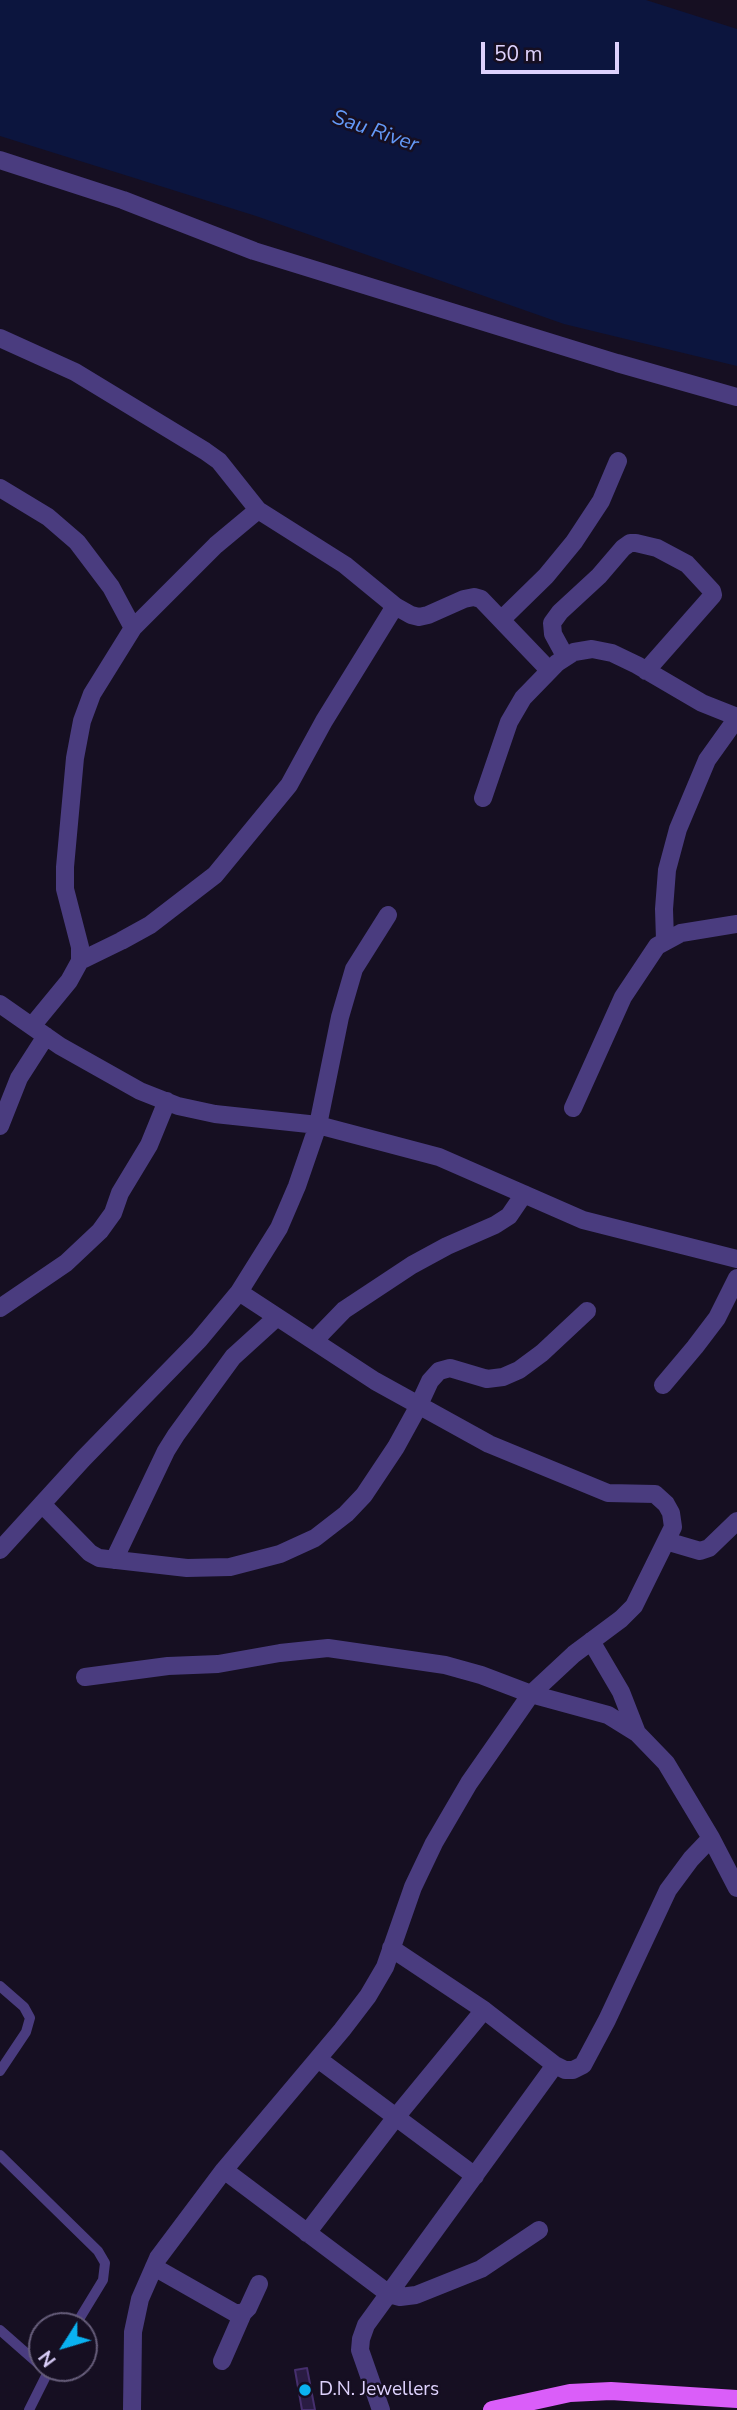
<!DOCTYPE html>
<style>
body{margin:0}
#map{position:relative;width:737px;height:2410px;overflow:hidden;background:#160f22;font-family:"Nunito Sans",sans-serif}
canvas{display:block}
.north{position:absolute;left:28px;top:2312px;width:70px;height:70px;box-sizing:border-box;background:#160f22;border:2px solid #665d7a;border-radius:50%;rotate:233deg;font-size:19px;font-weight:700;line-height:28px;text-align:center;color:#ded2fd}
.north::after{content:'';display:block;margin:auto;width:24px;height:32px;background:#0ab2f1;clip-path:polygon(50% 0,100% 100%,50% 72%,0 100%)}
.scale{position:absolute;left:481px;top:42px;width:138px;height:32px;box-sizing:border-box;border:4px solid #ded2fd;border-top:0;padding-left:9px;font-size:21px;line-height:24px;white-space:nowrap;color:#ded2fd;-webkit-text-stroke:5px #160f22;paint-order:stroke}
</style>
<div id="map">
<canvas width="737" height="2410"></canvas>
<div class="north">N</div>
<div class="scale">50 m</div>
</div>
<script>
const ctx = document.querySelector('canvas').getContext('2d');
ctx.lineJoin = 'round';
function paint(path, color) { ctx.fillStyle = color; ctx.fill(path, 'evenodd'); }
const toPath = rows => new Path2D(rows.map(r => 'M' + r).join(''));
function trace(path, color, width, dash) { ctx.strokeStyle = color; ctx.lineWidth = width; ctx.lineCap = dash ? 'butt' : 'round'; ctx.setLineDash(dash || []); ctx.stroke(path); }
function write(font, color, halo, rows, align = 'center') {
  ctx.font = font + ' "Nunito Sans",sans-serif'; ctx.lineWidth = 5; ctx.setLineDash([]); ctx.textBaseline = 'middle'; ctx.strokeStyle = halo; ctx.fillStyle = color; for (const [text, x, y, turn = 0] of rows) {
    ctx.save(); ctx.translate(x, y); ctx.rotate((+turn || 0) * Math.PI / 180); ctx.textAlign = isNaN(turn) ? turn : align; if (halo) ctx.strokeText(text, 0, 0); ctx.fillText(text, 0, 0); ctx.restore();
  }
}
paint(toPath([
 [0,0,646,0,737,29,737,366,564,324,256,216,0,136]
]), '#0c153e');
const building = toPath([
 [307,2368,315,2410,302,2410,295,2370,307,2368]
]);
paint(building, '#2a1c43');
trace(building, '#462f6e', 2);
trace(toPath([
 [0,1986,24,2007,30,2018,26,2032,0,2071],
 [0,2155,98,2251,105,2263,103,2280,75,2326],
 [0,2330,42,2367],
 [29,2410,50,2368]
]), '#4a3c7f', 10);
trace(toPath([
 [0,160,123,200,254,251,617,363,737,397],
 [0,338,75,372,205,451,219,461,258,510,345,565,395,606,411,615,419,617,428,615,464,599,474,597,481,599,549,670],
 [0,488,48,517,77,542,111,587,133,628],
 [502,619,546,576,574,542,601,501,618,461],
 [565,656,553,634,552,623,560,612,599,576,623,548,630,543,636,543,657,548,687,564,712,591,713,595,646,671],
 [483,798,509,722,523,698,557,663,574,652,592,649,612,653,637,665,702,703,737,717],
 [665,940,664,909,667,870,678,829,707,760,737,718],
 [80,961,121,941,150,925,215,875,289,785,324,721,395,606],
 [0,1004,60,1046,140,1091,178,1106,215,1114,318,1125,439,1157,583,1220,737,1259],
 [32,1026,69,981,80,961,80,947,65,889,65,867,75,758,82,721,92,694,133,628,216,545,258,510],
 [573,1108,623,997,657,946,681,933,737,924],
 [0,1126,19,1078,46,1036],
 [0,1308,66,1263,100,1231,113,1213,120,1193,149,1145,167,1101],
 [314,1341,344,1310,412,1265,447,1246,495,1225,509,1216,524,1194],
 [663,1385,695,1347,717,1318,737,1278],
 [42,1504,90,1553,99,1558,187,1568,230,1567,280,1554,315,1538,346,1514,364,1495,396,1447,418,1407,430,1381,439,1371,450,1368,487,1379,503,1377,519,1370,542,1353,587,1311],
 [666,1541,700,1551,709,1548,737,1521],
 [0,1550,83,1459,199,1340,239,1292,279,1228,297,1186,318,1125,340,1017,354,969,388,915],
 [114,1560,166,1451,176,1435,233,1357,277,1317],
 [591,1641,621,1692,637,1733],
 [85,1677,168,1666,218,1664,280,1653,328,1648,445,1665,481,1675,531,1694,608,1715,637,1733,666,1763,711,1838,737,1888],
 [391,1948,484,2010,555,2065,565,2070,573,2070,583,2065,607,2020,668,1890,691,1859,711,1838],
 [318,2059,475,2176],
 [224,2170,389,2294,400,2297,416,2295,481,2269,539,2230],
 [307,2233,396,2117,484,2010],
 [154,2267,235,2313,243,2313,248,2308,259,2284],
 [222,2361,243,2313],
 [132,2410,133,2332,140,2299,158,2258,224,2170,342,2030,368,1996,385,1967,413,1887,434,1843,469,1783,531,1694,574,1654,621,1619,634,1606,673,1527,671,1513,666,1504,655,1494,608,1493,489,1444,375,1381,239,1292],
 [381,2410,360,2350,361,2339,366,2325,555,2065]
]), '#4a3c7f', 18);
trace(toPath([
 [492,2410,570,2393,611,2391,737,2399]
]), '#da5ef9', 18);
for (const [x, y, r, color] of [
 [305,2390,7,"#0ab2f1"]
]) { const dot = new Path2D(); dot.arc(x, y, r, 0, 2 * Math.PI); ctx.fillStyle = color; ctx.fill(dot); trace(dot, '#160f22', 2.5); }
write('19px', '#ded2fd', '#160f22', [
 ["D.N. Jewellers",319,2390]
], 'left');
write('italic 21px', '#649af9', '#160f22', [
 ["Sau River",375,132,19]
]);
</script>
